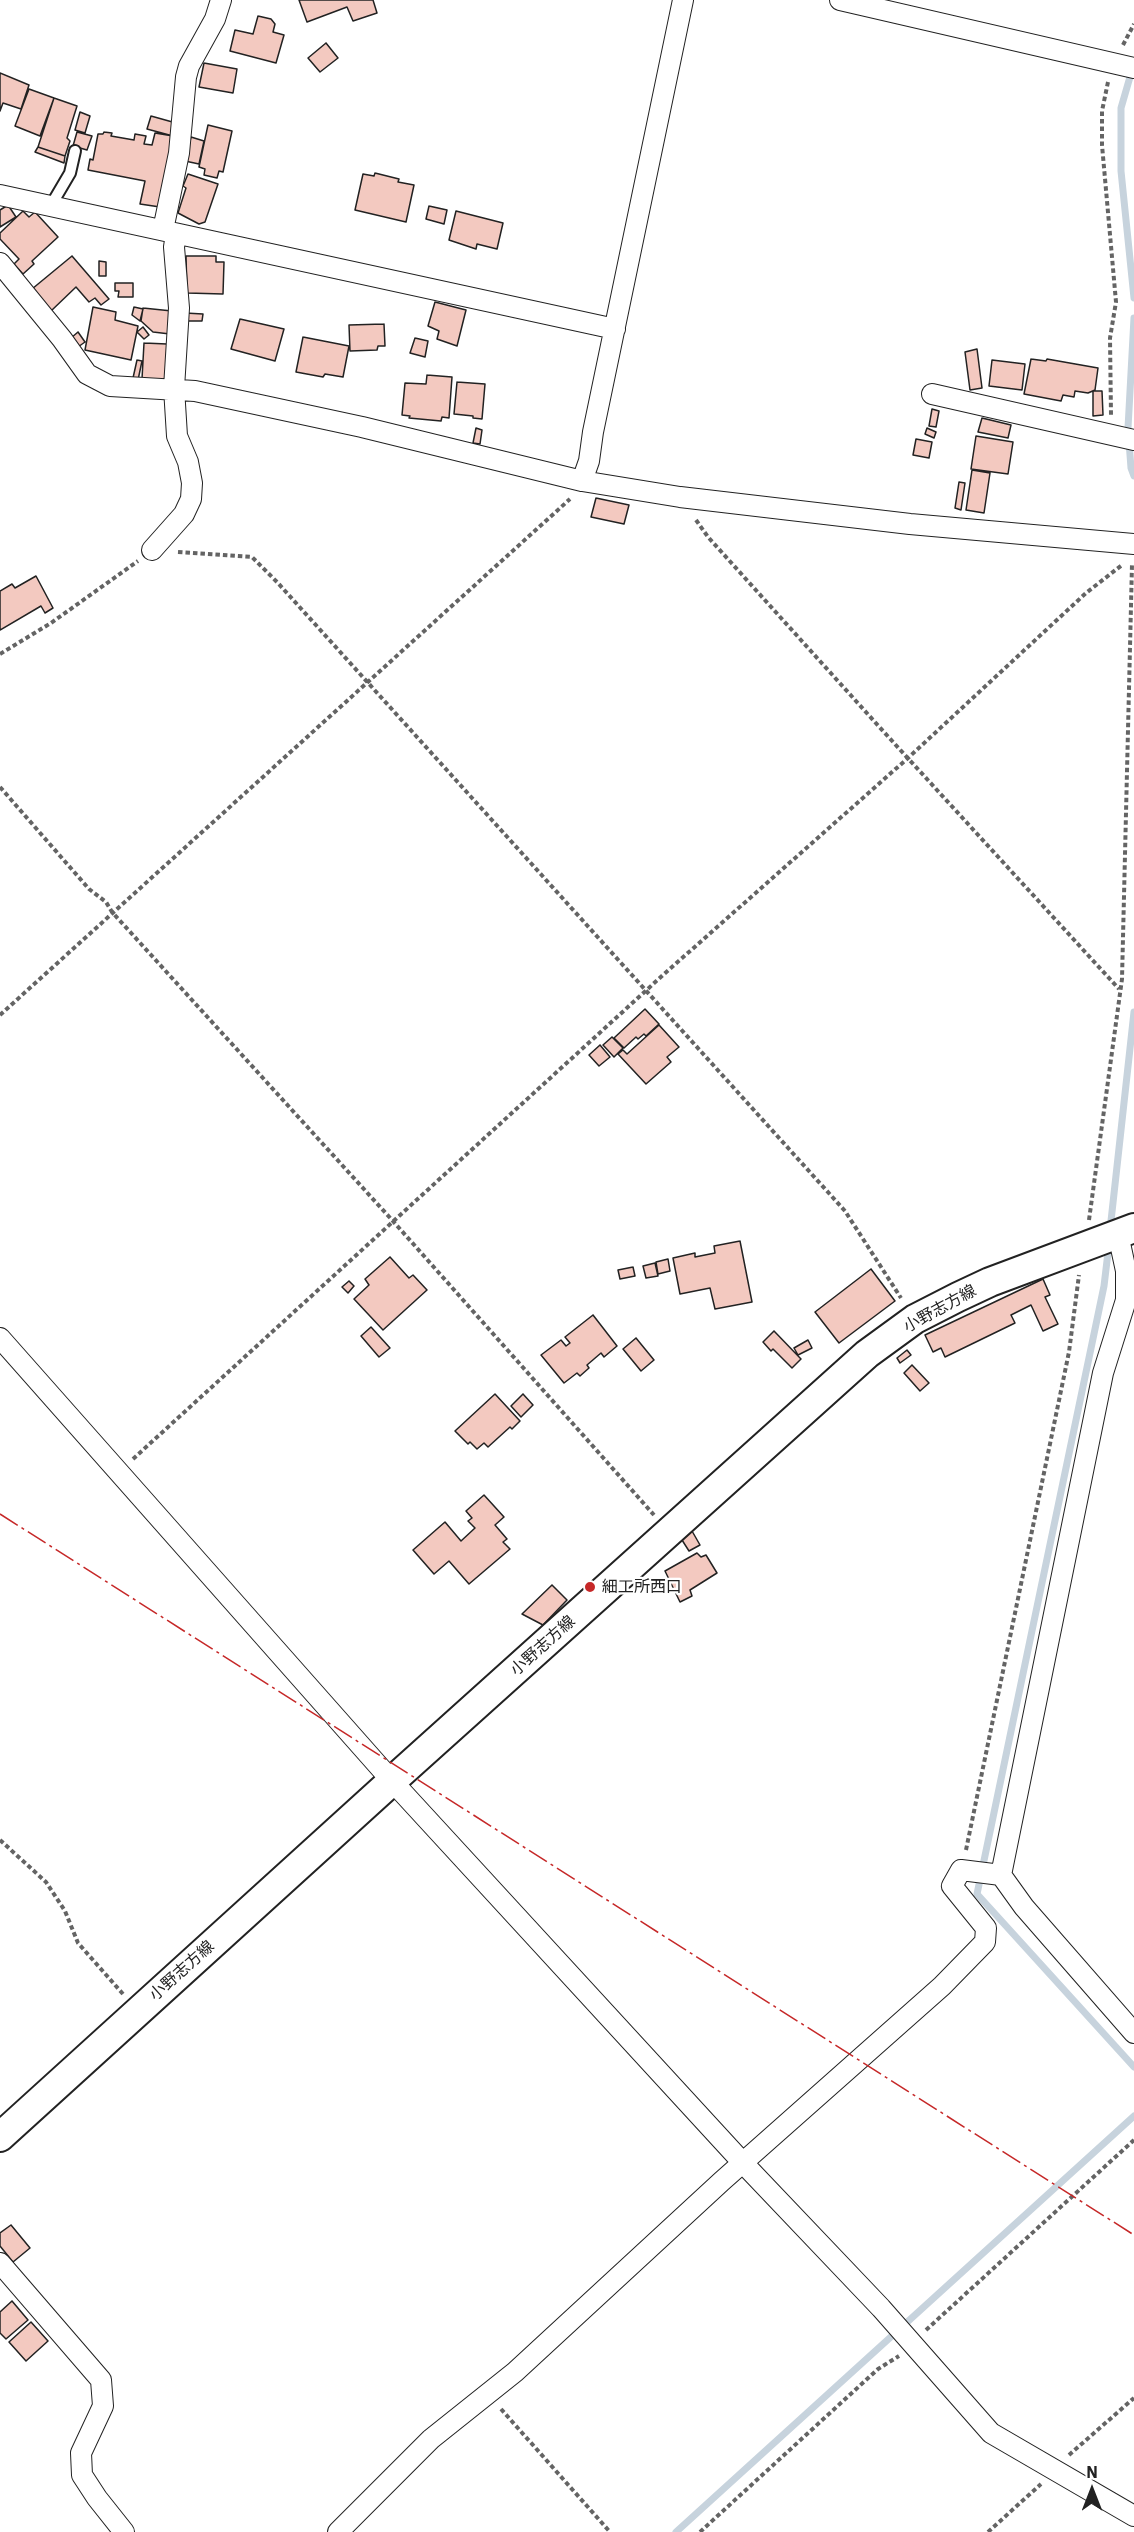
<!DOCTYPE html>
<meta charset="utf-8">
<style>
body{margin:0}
#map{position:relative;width:1134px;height:2532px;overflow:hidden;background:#fff;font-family:"IBM Plex Sans",sans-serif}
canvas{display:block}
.north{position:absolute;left:1062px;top:2460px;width:60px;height:60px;-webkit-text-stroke:4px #fff;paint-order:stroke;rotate:0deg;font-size:16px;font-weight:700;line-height:24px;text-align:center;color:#222}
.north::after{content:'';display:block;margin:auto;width:21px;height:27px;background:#222;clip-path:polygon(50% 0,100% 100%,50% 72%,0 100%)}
</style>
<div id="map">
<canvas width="1134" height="2532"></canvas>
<div class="north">N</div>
</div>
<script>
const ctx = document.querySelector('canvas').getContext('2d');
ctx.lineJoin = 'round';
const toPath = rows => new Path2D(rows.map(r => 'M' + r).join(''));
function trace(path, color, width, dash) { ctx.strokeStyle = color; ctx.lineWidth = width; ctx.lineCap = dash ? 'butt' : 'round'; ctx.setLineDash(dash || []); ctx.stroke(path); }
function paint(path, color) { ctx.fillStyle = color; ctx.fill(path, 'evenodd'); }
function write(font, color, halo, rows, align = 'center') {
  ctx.font = font + ' "IBM Plex Sans","Noto Sans JP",sans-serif'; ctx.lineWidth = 4.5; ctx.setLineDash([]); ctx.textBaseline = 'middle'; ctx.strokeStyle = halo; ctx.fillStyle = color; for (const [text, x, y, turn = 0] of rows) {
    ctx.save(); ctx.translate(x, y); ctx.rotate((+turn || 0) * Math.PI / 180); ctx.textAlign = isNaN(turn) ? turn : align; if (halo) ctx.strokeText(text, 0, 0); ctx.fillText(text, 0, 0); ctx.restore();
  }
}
trace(toPath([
 [1132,70,1121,108,1121,171,1134,298],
 [1134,318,1128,428,1131,468,1134,476],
 [1110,1230,1134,1012],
 [1109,1244,1104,1286,977,1894,1134,2067],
 [676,2532,1134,2116]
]), '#c7d3dd', 7);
const building = toPath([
 [299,0,373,0,377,13,353,21,347,7,307,22,299,0],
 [258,16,271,19,275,24,273,32,284,35,276,63,230,51,235,30,253,34,258,16],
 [326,43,338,58,320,72,308,58,326,43],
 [204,63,237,69,233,93,199,87,204,63],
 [0,73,29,85,21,109,3,103,0,111,0,73],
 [29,89,54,98,40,136,15,126,29,89],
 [54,98,77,106,67,138,70,141,65,156,38,147,54,98],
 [80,112,90,116,85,133,75,130,80,112],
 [151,116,176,123,173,136,147,129,151,116],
 [208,125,232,131,223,172,219,171,217,178,204,175,205,169,199,167,208,125],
 [77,132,92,136,87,150,73,146,77,132],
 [104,132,112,133,111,136,134,140,135,134,146,136,144,144,152,145,155,133,173,136,160,207,140,204,145,181,88,170,90,159,93,160,98,134,103,134,104,132],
 [191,137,204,141,199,164,185,161,191,137],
 [38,147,65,156,64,163,35,152,38,147],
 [375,173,399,179,398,182,414,185,406,222,355,210,363,174,374,176,375,173],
 [188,174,218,184,205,222,199,224,178,213,186,188,183,186,188,174],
 [8,205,16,217,0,227,0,210,8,205],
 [429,206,447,210,444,224,426,219,429,206],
 [23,211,29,217,35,212,58,237,32,261,34,264,23,274,14,264,19,259,0,239,0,233,23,211],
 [456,211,503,223,497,249,477,244,476,249,449,240,456,211],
 [72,256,109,299,101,305,95,298,89,302,76,287,51,311,32,289,72,256],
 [186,256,216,256,216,262,224,262,223,294,187,293,186,256],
 [99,261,106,262,106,276,99,276,99,261],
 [115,283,133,283,133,297,118,297,119,291,115,291,115,283],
 [435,302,466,310,457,346,437,339,439,331,428,326,435,302],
 [93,307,116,312,115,320,138,326,131,360,85,350,93,307],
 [134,307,143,309,140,321,132,315,134,307],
 [143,308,172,311,170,334,153,332,141,321,143,308],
 [185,313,203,314,202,321,184,321,185,313],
 [240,319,284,329,275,361,231,349,240,319],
 [384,324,385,346,378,346,377,350,350,351,349,325,384,324],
 [143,327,149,335,144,339,137,332,143,327],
 [78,332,85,342,78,347,71,338,78,332],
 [303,337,349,346,343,377,325,374,323,377,296,372,303,337],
 [415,338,428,341,425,357,410,353,415,338],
 [144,343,167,344,166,381,142,379,144,343],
 [977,349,982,388,970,390,965,352,977,349],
 [1031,359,1046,361,1047,359,1098,368,1095,390,1088,393,1075,391,1074,397,1063,395,1061,401,1024,394,1031,359],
 [137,360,142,361,138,380,133,378,137,360],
 [992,360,1025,364,1022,390,989,386,992,360],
 [427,375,452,377,449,418,442,417,441,421,409,418,410,416,402,415,405,383,426,384,427,375],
 [457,382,485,384,482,419,473,418,473,416,454,414,457,382],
 [1093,391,1102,391,1103,415,1093,416,1093,391],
 [932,409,939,411,936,427,929,426,932,409],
 [982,418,1011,425,1008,438,978,432,982,418],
 [476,428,482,430,480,444,473,443,476,428],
 [927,428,936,432,934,438,925,434,927,428],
 [976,436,1013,442,1008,474,971,469,976,436],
 [916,439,932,442,929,458,913,455,916,439],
 [972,470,990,473,984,513,966,510,972,470],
 [959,482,965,483,961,510,955,508,959,482],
 [596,498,629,505,624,524,591,517,596,498],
 [36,576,53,608,45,613,41,606,0,630,0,591,12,584,15,588,36,576],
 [645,1009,659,1024,646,1036,644,1034,638,1039,636,1037,624,1048,614,1038,645,1009],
 [659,1025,679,1047,667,1057,671,1062,646,1084,618,1054,623,1050,627,1054,659,1025],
 [612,1037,623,1048,614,1057,603,1045,612,1037],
 [600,1045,610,1057,599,1066,589,1055,600,1045],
 [740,1241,752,1302,715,1309,710,1288,680,1294,673,1258,695,1253,695,1257,715,1253,714,1246,740,1241],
 [390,1257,409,1278,413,1275,427,1290,383,1330,354,1299,369,1285,365,1279,390,1257],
 [668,1259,670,1271,658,1274,656,1262,668,1259],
 [655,1263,658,1276,646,1278,643,1266,655,1263],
 [633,1267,635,1276,620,1279,618,1270,633,1267],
 [871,1269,895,1301,839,1343,815,1312,871,1269],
 [1043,1279,1050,1295,1045,1297,1058,1324,1043,1331,1031,1305,1011,1315,1015,1323,945,1357,941,1348,933,1352,925,1335,1043,1279],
 [349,1281,354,1286,348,1293,342,1287,349,1281],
 [593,1315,617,1346,604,1357,601,1353,587,1365,589,1368,580,1376,577,1373,564,1383,541,1355,561,1340,566,1346,570,1343,565,1337,593,1315],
 [371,1327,390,1348,379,1357,361,1336,371,1327],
 [774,1331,801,1359,792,1368,773,1349,771,1351,763,1342,774,1331],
 [636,1338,654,1360,641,1371,623,1349,636,1338],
 [808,1340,812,1348,798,1355,794,1348,808,1340],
 [907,1350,911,1355,900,1363,897,1358,907,1350],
 [912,1365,929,1383,920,1391,904,1373,912,1365],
 [495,1394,520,1421,512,1429,510,1427,488,1447,484,1443,477,1449,470,1442,468,1444,455,1431,495,1394],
 [523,1394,533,1405,521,1417,511,1406,523,1394],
 [484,1495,504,1517,495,1525,507,1539,503,1542,510,1549,469,1584,449,1561,434,1574,413,1550,445,1522,461,1541,475,1528,468,1521,472,1518,466,1511,484,1495],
 [692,1531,700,1545,689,1551,682,1540,692,1531],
 [697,1553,701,1557,706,1555,717,1573,690,1590,692,1596,680,1602,665,1571,697,1553],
 [552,1585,567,1600,543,1625,522,1614,552,1585],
 [11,2225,30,2248,13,2262,0,2246,0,2233,11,2225],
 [12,2301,28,2320,6,2339,0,2333,0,2312,12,2301],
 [31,2322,48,2341,26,2361,9,2342,31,2322]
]);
paint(building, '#f3c9c0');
trace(building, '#222', 1.5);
const service = toPath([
 [50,207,70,173,75,151]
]);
const minor = toPath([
 [840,0,1134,68],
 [0,195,615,329],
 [163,230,179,153,186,77,189,66,215,19,221,0],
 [0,263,62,339,87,374,110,386,195,391,362,427,582,481,680,497,910,524,1134,544],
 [932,394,1134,440],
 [582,481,589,461,593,432,683,0],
 [152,550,184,514,191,499,192,483,188,462,177,436,174,388,179,308,174,247,176,234],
 [0,1338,392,1781,743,2163,881,2308,991,2433,1134,2516],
 [1001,1875,1103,1373,1126,1300,1126,1271,1118,1234],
 [0,2263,101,2380,103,2406,81,2453,82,2475,97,2498,124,2532],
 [338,2532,431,2439,515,2372,722,2181,942,1986,985,1942,986,1928,952,1886,961,1870,1001,1875,1024,1907,1134,2033]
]);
const secondary = toPath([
 [0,2137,392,1781,867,1354,915,1319,958,1297,990,1282,1134,1228]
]);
trace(service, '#222', 14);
trace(minor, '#222', 22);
trace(secondary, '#222', 32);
trace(toPath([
 [1123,45,1134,24],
 [1108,82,1102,111,1102,145,1116,302,1110,338,1111,415],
 [696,520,708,537,883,731,1119,989],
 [178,552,252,557,277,582,845,1211,901,1298],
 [0,654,51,623,138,561],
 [0,787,89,889,106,902,112,912,392,1220,654,1515],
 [0,1015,570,499],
 [1089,1220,1122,979,1132,564],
 [133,1459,663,975,908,758,1086,593,1122,565],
 [0,1840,46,1882,65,1911,78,1943,123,1994],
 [966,1850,1069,1352,1079,1275],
 [926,2330,1134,2140],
 [501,2409,610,2532],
 [1069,2455,1134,2398],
 [700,2532,878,2369,899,2356],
 [988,2532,1041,2484]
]), '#646464', 4, [4.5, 3]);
trace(service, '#fff', 10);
trace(minor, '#fff', 20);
trace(secondary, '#fff', 28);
trace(toPath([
 [0,1514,1134,2235]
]), '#c62828', 1.5, [21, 4.5, 3, 4.5]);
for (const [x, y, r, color] of [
 [590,1587,6,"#c62828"]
]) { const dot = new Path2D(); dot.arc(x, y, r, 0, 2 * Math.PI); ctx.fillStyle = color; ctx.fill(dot); trace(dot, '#fff', 2); }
write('16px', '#222', '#fff', [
 ["小野志方線",940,1309,-29],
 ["小野志方線",543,1646,-42],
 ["小野志方線",182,1971,-42]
]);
write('16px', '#222', '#fff', [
 ["細工所西口",602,1587]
], 'left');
</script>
